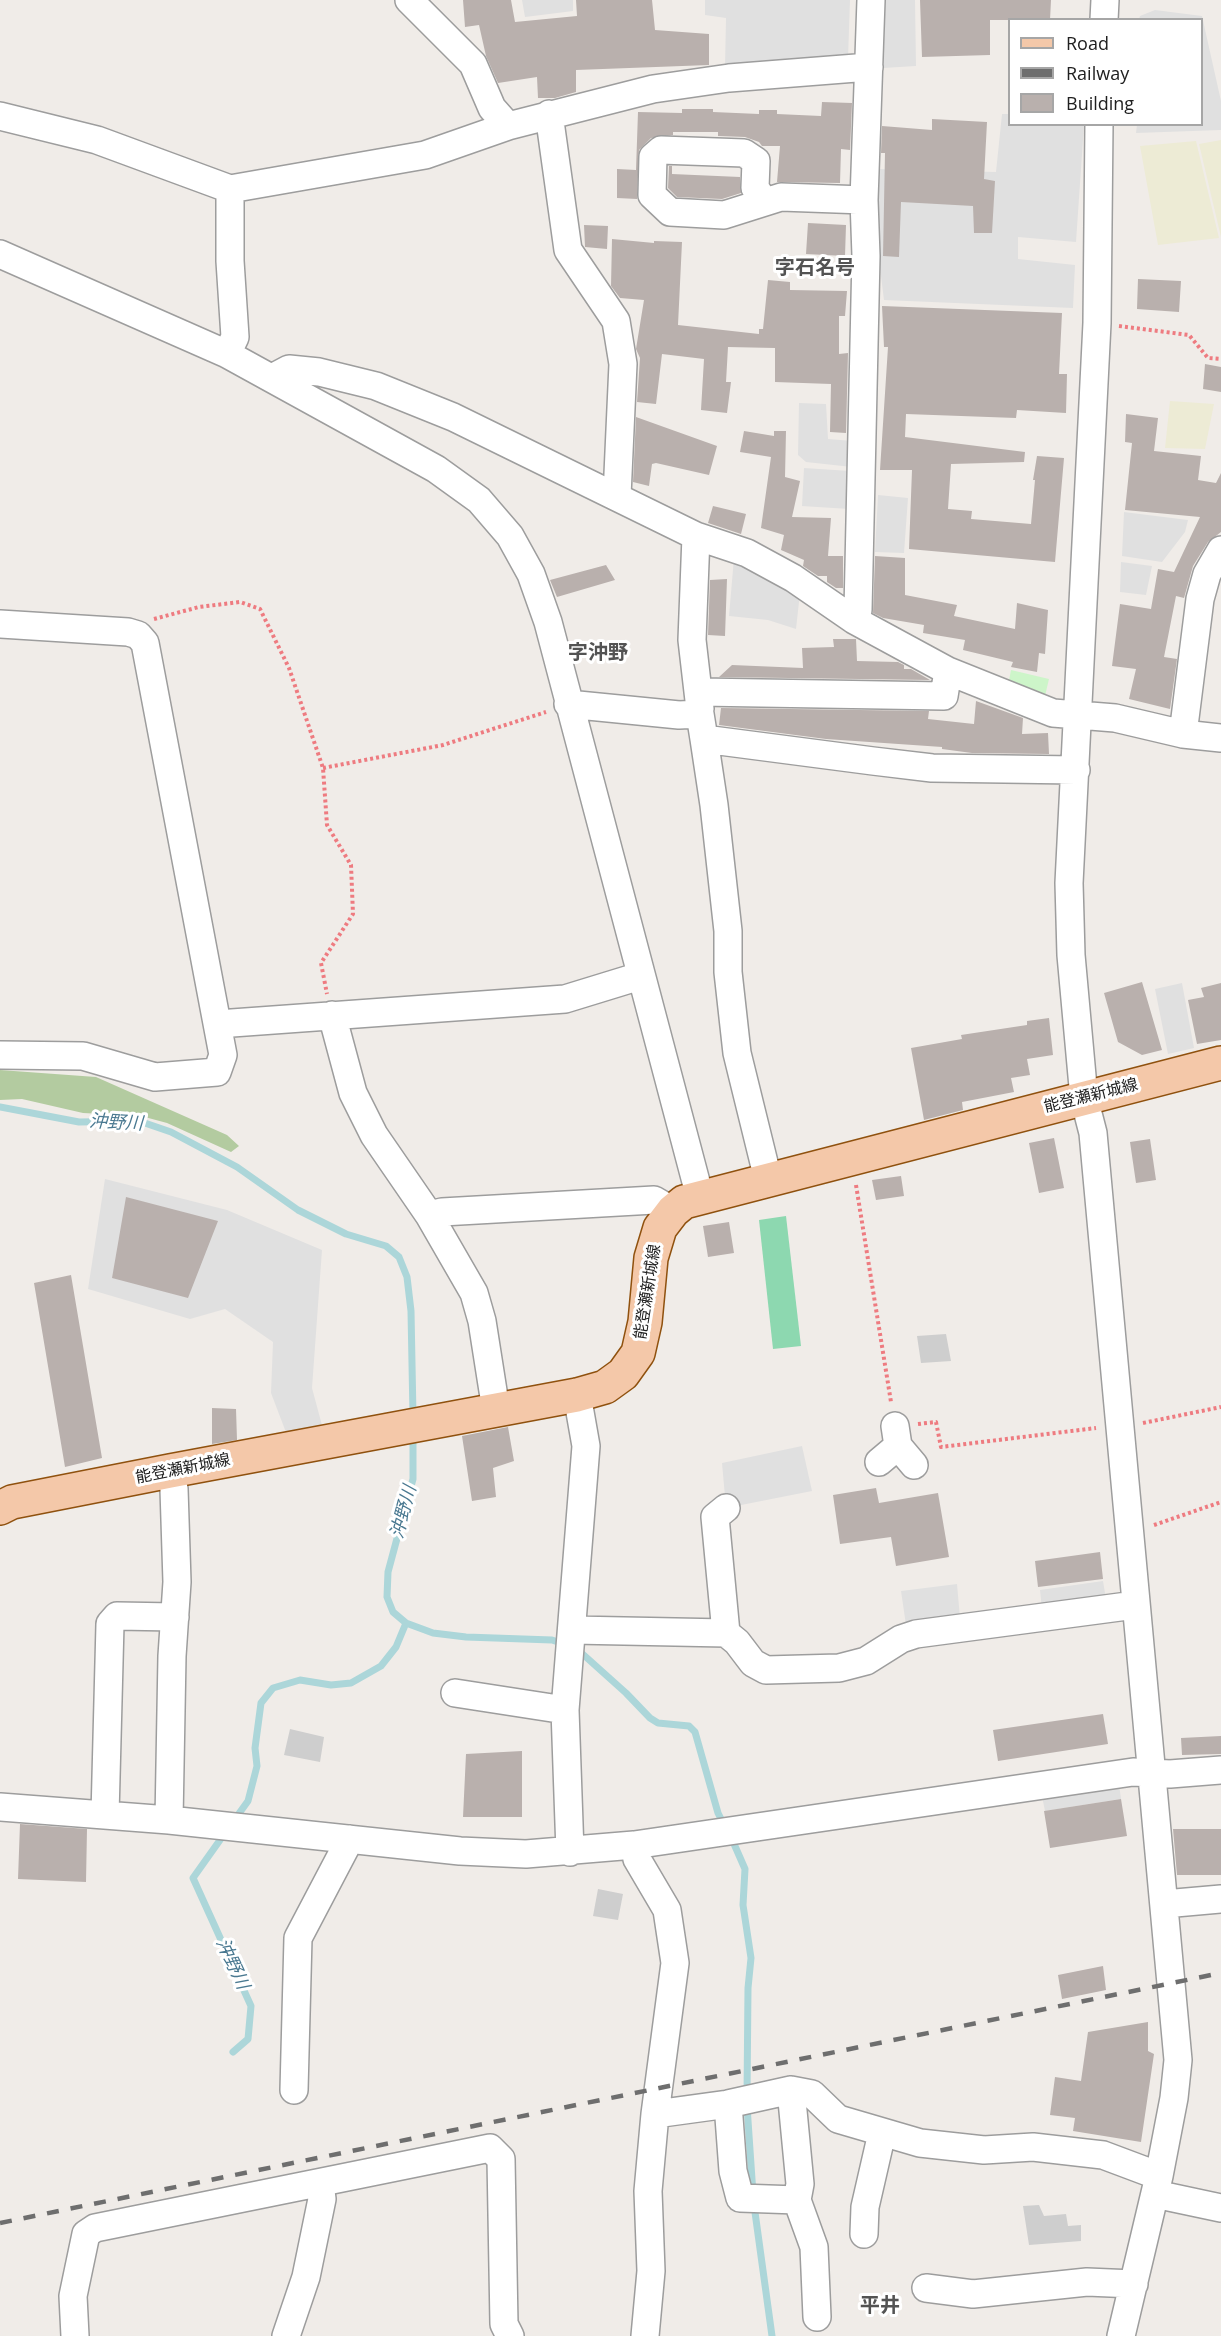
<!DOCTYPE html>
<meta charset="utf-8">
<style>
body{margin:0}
#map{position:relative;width:1221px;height:2336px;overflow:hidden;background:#f0ece8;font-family:"Open Sans",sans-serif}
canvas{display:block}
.legend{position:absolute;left:1008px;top:18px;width:195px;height:108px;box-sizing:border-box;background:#fff;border:2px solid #a6a6a6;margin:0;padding:8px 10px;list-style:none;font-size:18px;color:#202020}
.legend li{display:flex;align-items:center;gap:12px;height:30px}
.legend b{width:30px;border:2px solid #a6a6a6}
</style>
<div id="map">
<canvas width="1221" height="2336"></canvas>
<ul class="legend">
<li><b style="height:8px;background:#f4c8a9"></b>Road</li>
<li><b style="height:8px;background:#6e6e6e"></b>Railway</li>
<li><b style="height:16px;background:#b9b0ad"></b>Building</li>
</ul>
</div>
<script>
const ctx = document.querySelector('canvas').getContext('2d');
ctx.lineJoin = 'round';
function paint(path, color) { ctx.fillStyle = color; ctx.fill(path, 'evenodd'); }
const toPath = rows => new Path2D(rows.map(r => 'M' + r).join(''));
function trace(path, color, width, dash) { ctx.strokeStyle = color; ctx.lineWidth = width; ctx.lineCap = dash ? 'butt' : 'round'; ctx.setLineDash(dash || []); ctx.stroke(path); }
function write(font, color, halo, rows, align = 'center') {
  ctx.font = font + ' "Open Sans","Noto Sans JP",sans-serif'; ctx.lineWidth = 6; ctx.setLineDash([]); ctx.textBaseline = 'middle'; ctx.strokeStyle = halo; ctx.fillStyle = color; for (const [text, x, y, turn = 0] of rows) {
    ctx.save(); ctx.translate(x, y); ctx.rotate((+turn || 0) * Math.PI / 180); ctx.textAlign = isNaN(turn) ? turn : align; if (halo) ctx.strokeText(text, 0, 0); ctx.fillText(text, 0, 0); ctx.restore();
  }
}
paint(toPath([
 [946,1334,951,1361,921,1363,917,1336],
 [290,1729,324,1737,320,1762,284,1755],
 [598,1889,623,1894,618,1920,593,1916],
 [1039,2205,1044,2216,1066,2214,1068,2226,1081,2225,1081,2241,1029,2245,1023,2206]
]), '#cecece');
paint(toPath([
 [1221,140,1221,237,1199,144],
 [1196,141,1219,238,1158,245,1140,146],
 [1170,401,1214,404,1205,449,1165,448]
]), '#edebd5');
paint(toPath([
 [0,1070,96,1077,227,1135,239,1146,231,1152,167,1123,141,1116,83,1113,22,1099,0,1100]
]), '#b3cba0');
paint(toPath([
 [1011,670,1049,679,1045,696,1008,686]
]), '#cdf5c9');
paint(toPath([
 [786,1216,801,1346,773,1349,759,1220]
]), '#8dd8b0');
paint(toPath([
 [522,0,573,0,573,11,525,17],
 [705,0,850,0,848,59,725,66,726,18,705,15],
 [884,0,915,0,916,66,883,68],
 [1155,10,1202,16,1221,101,1221,130,1136,133,1137,125,1202,124,1202,20,1139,19,1140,16],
 [1002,114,1009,114,1010,124,1084,125,1076,242,1018,237,1018,259,1075,265,1073,308,884,300,880,268,878,169,996,172],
 [799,403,826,404,828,439,853,441,852,467,806,462,798,455],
 [804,468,850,471,850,509,802,506],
 [878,495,908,498,904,553,875,552],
 [1124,512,1188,520,1185,532,1162,562,1122,556],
 [734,558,800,593,796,629,768,620,729,616],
 [1121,562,1152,566,1146,595,1120,592],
 [1182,983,1194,1048,1168,1054,1155,989],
 [105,1179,227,1210,322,1250,312,1388,323,1429,287,1435,271,1393,273,1342,225,1309,190,1319,88,1289],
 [802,1446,812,1491,726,1508,722,1463],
 [1103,1581,1106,1599,1042,1609,1040,1590],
 [957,1584,960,1618,906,1625,901,1591],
 [1119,1784,1121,1799,1045,1811,1042,1796]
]), '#e0e0e0');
trace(toPath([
 [0,1107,79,1122,139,1121,171,1132,237,1167,298,1210,346,1234,386,1246,399,1257,407,1277,411,1311,413,1416],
 [413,1434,413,1479,388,1572,387,1597,393,1612,406,1623,433,1633,466,1637,552,1640,564,1644],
 [577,1649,626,1693,650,1718,658,1723,689,1726,695,1732,718,1813,724,1825],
 [235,1819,248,1801,257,1766,255,1748,261,1703,273,1688,300,1680,331,1685,351,1683,381,1666,396,1647,406,1623],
 [225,1833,193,1878,251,2006,248,2039,233,2052],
 [731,1837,745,1869,743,1905,751,1958,748,1988,747,2095],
 [747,2106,753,2194],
 [754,2205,772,2336]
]), '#acd6d9', 7);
paint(toPath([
 [463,0,511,0,515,22,577,16,576,0,652,0,655,30,709,34,709,65,576,70,576,92,555,98,538,98,537,77,498,83,486,56,479,25,465,27],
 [920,0,1051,0,1050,20,990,20,990,55,922,57],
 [822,102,852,103,850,150,841,149,840,183,777,182,780,146,762,146,759,142,745,137,718,136,718,132,673,132,673,135,651,138,639,150,637,199,617,198,617,169,636,170,638,112,682,113,682,109,713,109,713,112,759,114,759,110,777,110,777,114,821,116],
 [932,119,987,122,984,179,995,181,992,233,974,233,973,206,901,202,899,257,883,256,885,153,881,153,882,126,932,130],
 [669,166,672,166,672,174,740,177,741,193,722,199,677,197,668,188],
 [808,223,846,225,845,256,806,254],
 [584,225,608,226,607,249,585,247],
 [612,239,654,243,654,241,682,242,678,325,759,334,759,329,763,329,768,280,790,282,790,290,847,291,845,316,839,316,839,354,848,353,846,433,830,432,831,384,775,382,775,348,728,347,726,382,731,382,727,413,701,410,704,359,662,354,656,404,637,402,640,358,636,349,644,300,620,298,611,286],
 [1138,279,1181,281,1179,312,1137,309],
 [882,306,1062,313,1059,374,1067,374,1066,413,1017,410,1016,418,906,414,905,437,1025,452,1024,462,951,464,948,509,972,511,971,519,1031,524,1035,480,1033,480,1037,456,1064,458,1055,562,909,549,912,470,880,470,888,347,884,347],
 [1205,364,1221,367,1221,392,1203,389],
 [1126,414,1158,418,1154,451,1201,456,1198,480,1216,483,1221,473,1221,532,1208,542,1193,566,1184,598,1176,596,1164,657,1177,659,1170,709,1129,699,1136,669,1112,666,1120,604,1151,609,1158,569,1174,572,1200,517,1125,510,1132,443,1125,442],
 [636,417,717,446,709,475,656,463,652,464,649,486,633,482],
 [744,431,774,436,774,431,786,431,785,477,800,481,792,517,831,518,828,556,843,556,843,588,836,588,827,582,827,576,818,576,803,566,804,560,781,550,784,535,761,528,771,457,740,452],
 [713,506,746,514,741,534,708,523],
 [875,556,905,558,905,595,957,605,954,616,1015,629,1017,603,1048,610,1045,654,1039,653,1037,672,1011,667,1013,662,963,650,965,640,923,633,924,625,883,618,873,613],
 [606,565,615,580,557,597,550,580],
 [727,579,725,636,708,635,710,580],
 [833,639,856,639,857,661,898,662,904,665,904,669,911,669,930,680,719,677,732,665,803,668,802,648,834,647],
 [976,701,1023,718,1022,734,1048,733,1049,754,972,753,942,749,942,747,826,739,719,725,721,708,929,711,928,719,974,724],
 [1142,982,1162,1050,1142,1055,1118,1042,1104,993],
 [1221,983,1221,1040,1197,1044,1188,1000,1204,997,1201,988],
 [1049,1018,1053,1055,1027,1059,1030,1075,1011,1078,1014,1092,962,1102,963,1110,924,1120,911,1048,962,1039,961,1035,1027,1025,1027,1021],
 [1054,1138,1064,1188,1039,1193,1029,1143],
 [1150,1139,1156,1180,1136,1183,1130,1142],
 [901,1176,904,1196,876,1200,872,1180],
 [126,1197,218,1221,188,1298,112,1278],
 [729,1222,734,1253,708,1257,703,1226],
 [71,1275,102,1458,65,1467,34,1283],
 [212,1408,236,1409,237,1440,212,1444],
 [508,1427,514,1461,493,1468,496,1497,472,1501,462,1436],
 [876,1488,879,1503,938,1493,949,1557,896,1566,891,1537,840,1544,833,1495],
 [1100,1552,1103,1579,1038,1587,1035,1561],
 [1103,1714,1108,1744,998,1761,993,1730],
 [1221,1736,1221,1754,1182,1755,1181,1738],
 [522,1751,522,1817,463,1817,466,1754],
 [1121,1799,1127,1836,1050,1848,1044,1811],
 [20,1824,87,1829,86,1882,18,1879],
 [1173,1829,1221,1829,1221,1875,1177,1875],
 [1103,1966,1106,1990,1062,1999,1058,1975],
 [1148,2022,1148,2051,1154,2054,1141,2142,1073,2131,1075,2118,1050,2115,1055,2077,1081,2081,1088,2032]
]), '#b9b0ad');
const minor = toPath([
 [409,0,473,64,492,108,508,126,653,89,729,78,869,67],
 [871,0,864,200,866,256,858,610,854,620,948,671,1053,713,1115,718,1183,734,1221,738],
 [1104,20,1105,0],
 [549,114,568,250,616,321,623,364,617,496],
 [0,116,97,140,230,189,425,155,508,126],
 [1099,124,1097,323,1069,883,1071,955,1084,1098,1093,1133,1178,2060,1174,2098,1159,2176,1121,2336],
 [764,201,755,188,756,161,744,153,661,150,653,157,652,195,670,212,724,215,781,197,864,200],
 [0,254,227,354,436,469,479,500,510,536,531,574,548,622,700,1197],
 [227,354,235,337,230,261,230,189],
 [272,378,289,369,319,372,376,386,453,417,696,536,747,553,793,578,854,620],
 [696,536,692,640,700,709],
 [0,624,128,632,138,635,145,643,223,1055,217,1072,155,1077,83,1056,0,1055],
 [700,692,944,696,948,671],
 [568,704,679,715,700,714,704,739,873,761,932,768,1076,770],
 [1183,734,1200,599,1207,574,1221,550],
 [704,739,714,805,728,931,728,972,737,1053,768,1179],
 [332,1015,353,1093,374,1135,429,1215,474,1293,482,1321,496,1410],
 [218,1024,565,999,640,976],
 [429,1215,442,1212,654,1200,673,1211],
 [895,1426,898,1446,914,1465],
 [879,1462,898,1446],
 [573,1630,726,1633,737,1642,753,1663,766,1670,839,1668,866,1661,901,1639,916,1634,1135,1605],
 [726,1633,715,1517,726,1508],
 [455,1693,565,1710],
 [0,1807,169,1820,460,1851,526,1854,634,1845,1133,1772,1170,1774,1221,1770],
 [105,1815,110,1624,117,1616,175,1617],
 [169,1820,172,1656,177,1582,174,1489,170,1471],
 [634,1845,637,1859,667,1910,675,1963,655,2114,648,2191,651,2271,645,2336],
 [570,1852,565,1710,586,1446,577,1395],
 [1164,1904,1221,1899],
 [294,2090,298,1938,350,1839],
 [791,2090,800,2184,797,2200,814,2247,817,2317],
 [728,2104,733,2171,740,2198,797,2200],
 [655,2114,728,2104,791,2090,812,2094,838,2119,920,2143,984,2150,1033,2147,1103,2155,1159,2176],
 [1155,2194,1221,2208],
 [864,2234,865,2207,882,2133],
 [926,2288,973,2294,1087,2282,1134,2284],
 [75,2336,73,2296,86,2234,95,2228,490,2148,501,2159,504,2324,510,2336],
 [286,2336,306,2277,322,2199,320,2184]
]);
const major = toPath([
 [0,1508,12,1502,170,1471,577,1395,605,1387,623,1374,638,1353,645,1322,651,1258,660,1228,673,1211,684,1202,1221,1063]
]);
trace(minor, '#9d9d9d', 30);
trace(major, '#8f510e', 36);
trace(toPath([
 [1119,326,1189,335,1208,358,1221,359],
 [154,619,199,607,240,602,260,609,289,668,323,768,327,825,351,865,353,914,321,963,327,994],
 [323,768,443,745,546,712],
 [856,1185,891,1402],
 [1143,1423,1221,1407],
 [918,1424,936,1422,941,1447,1096,1428],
 [1154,1525,1221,1502]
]), '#ee7b80', 4, [3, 3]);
trace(minor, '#fff', 27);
trace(major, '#f4c8a9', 33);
trace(toPath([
 [0,2223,1221,1973]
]), '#6e6e6e', 4.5, [12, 12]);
write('16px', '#202020', '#fff', [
 ["能登瀬新城線",1091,1096,-14],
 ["能登瀬新城線",648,1292,-81],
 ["能登瀬新城線",183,1469,-11]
]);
write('italic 18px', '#4a7991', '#fff', [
 ["沖野川",116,1123,3],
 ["沖野川",404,1512,-75],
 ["沖野川",232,1964,65]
]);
write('bold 20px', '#535353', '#fff', [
 ["字石名号",815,268],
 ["字沖野",598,653],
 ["平井",880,2306]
]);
</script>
